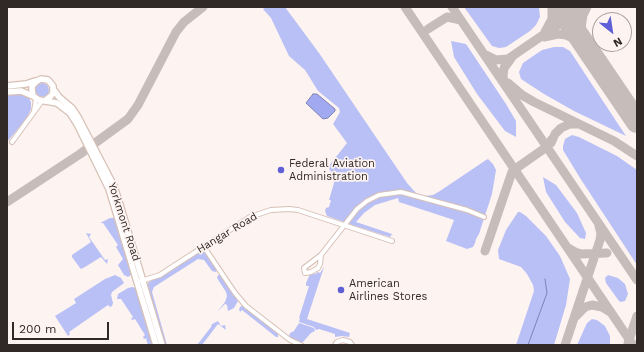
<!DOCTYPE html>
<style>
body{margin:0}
#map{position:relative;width:644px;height:352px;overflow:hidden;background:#fdf3f0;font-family:"Work Sans",sans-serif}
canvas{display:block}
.frame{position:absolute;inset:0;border:8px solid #312925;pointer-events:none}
.north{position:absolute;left:592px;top:12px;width:40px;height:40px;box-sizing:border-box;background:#fdf3f0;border:1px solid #aba29f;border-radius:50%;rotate:150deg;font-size:11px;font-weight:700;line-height:16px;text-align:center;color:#312925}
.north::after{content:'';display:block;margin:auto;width:14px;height:18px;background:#5f60d8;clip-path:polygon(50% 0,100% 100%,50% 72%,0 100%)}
.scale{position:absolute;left:12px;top:322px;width:97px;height:18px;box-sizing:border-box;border:2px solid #312925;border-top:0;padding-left:5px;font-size:12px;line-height:14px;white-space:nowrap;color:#312925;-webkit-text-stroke:3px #fdf3f0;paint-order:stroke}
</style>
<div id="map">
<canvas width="644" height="352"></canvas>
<div class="frame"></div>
<div class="north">N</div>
<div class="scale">200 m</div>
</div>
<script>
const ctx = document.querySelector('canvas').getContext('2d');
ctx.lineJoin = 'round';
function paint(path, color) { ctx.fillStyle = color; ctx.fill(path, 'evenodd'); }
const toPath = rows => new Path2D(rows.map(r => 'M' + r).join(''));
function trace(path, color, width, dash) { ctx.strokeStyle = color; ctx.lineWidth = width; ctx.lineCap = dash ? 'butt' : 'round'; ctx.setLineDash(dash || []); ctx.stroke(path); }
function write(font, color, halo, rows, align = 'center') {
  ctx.font = font + ' "Work Sans",sans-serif'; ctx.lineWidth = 3.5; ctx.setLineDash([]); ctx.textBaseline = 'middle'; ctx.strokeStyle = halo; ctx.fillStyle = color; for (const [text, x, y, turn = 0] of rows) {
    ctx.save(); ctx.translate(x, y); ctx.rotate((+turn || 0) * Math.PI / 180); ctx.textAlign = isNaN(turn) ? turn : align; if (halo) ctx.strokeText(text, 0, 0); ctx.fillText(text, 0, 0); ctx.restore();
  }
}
paint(toPath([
 [266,7,285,7,319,53,407,183,416,193,424,196,433,195,440,191,486,160,488,159,493,164,496,170,492,194,479,234,476,239,475,243,473,247,467,249,446,241,454,220,399,202,398,198,375,205,364,213,356,222,392,234,390,237,349,224,352,218,364,205,383,196,398,194,397,190,378,194,366,200,344,222,327,216,325,211,326,208,329,207,331,200,329,200,334,183,333,175,328,167,347,143,333,124,340,112,339,108,318,91,305,70,289,56,271,18,263,9],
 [464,7,539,7,540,17,536,25,530,31,506,47,499,48,492,46],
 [451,41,466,44,506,104,516,121,516,137,505,131,477,94,454,57],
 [554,47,563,47,570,51,626,136,574,111,544,94,521,79,519,72,523,63,542,50],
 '35 90a7 7 0 1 1 14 0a7 7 0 1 1-14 0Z',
 [16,93,26,96,29,98,31,102,31,109,27,118,7,142,7,94],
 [572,135,579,137,617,156,637,170,637,265,580,178,563,150,563,146,565,139],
 [543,177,556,185,577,213,586,233,585,239,580,238,565,222,546,192],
 [518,212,520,212,526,216,546,236,560,256,570,279,566,305,554,345,516,345,534,291,533,285,527,274,521,267,499,259,498,250,506,230],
 [110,218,114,218,116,220,131,271,131,275,128,277,124,275,118,265,123,259,116,247,118,245,103,223,100,223],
 [86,233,91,234,89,237,105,260,108,259,107,264,101,257,85,267,81,269,80,268,72,257,72,255,91,242],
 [201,251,206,253,217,269,216,272,212,271,204,260,198,259,154,287,152,292,167,345,164,345,148,292,148,283,152,280,166,274],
 [324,267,307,319,350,333,349,337,342,336,335,337,335,334,319,329,316,330,314,327,299,322,300,318,299,318,309,286,306,286,306,283,310,274,315,274,318,272,320,273],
 [115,275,121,278,124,283,112,292,111,295,113,303,112,306,110,307,108,305,69,332,70,334,68,336,55,316,76,303,74,299,105,279],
 [218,275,221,275,238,301,234,308,228,311,227,305,225,304,217,312,225,302,227,296,226,292,217,278],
 [608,275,618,278,625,284,628,294,625,301,621,302,619,301,606,283,605,278],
 [132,287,135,288,137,291,153,345,148,345,146,339,147,338,144,339,143,337,145,335,135,319,132,320,131,319,133,317,121,299,117,299,118,294,128,288],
 [241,306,244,307,278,334,278,337,276,337,242,310,240,312,239,309],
 [592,319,597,320,605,326,610,336,610,345,577,345,587,323],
 [218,321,221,326,225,325,226,330,218,324,202,345,197,345,211,327,212,324],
 [299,323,314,328,315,331,311,333,303,342,299,342,289,337,290,333,294,331]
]), '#b9c0f6');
const water = toPath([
 [313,94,317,94,335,109,335,111,328,118,323,119,306,103,313,94]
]);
paint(water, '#a1aaf1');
trace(water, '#7f83b4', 1);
trace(toPath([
 [528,345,547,293,545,279]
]), '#7f83b4', 1);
trace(toPath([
 [405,7,633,345],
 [452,7,637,280],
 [568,7,577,8,581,7],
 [428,29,447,17,461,20],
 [545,32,552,19,552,7],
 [544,37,558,34,566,35,573,38,586,46],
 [585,45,581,28,583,15,587,7],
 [486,55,496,60,508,59,584,7],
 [504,83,503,76,504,68,512,57],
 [508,83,522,95,534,102,614,141,637,156],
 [551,143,555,134,561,128,570,124,578,124],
 [7,202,80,154,128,119,138,105,176,32,184,22,203,7],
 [568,248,575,252,581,254,607,253],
 [485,251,512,172,518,167,548,146,552,139],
 [576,316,585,307,592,305,602,307,610,312],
 [628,343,637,316],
 [565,345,600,240,601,233,599,226]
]), '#c6bcb9', 9);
trace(toPath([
 [559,7,637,122]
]), '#c6bcb9', 22);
const street = toPath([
 [34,111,36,99],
 [12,142,42,101],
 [204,247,235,293,246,306,290,340,301,345],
 [321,255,320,264,318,268,311,272,305,273,304,268,321,255,357,209,367,201,379,195,401,192,467,210,484,217],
 [141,281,160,275,169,269,250,217,271,210,289,209,298,210,392,241],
 [335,345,337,342,343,340,350,342,352,345]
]);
const secondary = toPath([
 [7,86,26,84,35,81],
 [53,89,59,97,72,108,78,117,114,186,121,208,162,345],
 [7,92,21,91,33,96],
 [46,100,51,96,53,93,53,86,48,80,41,79,37,81,32,86,32,89,33,96,39,100,57,103,70,113,77,124,109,189,156,345]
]);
trace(street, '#d7c0b6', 6);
trace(secondary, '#d7c0b6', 8);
trace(street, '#fff', 4);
trace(secondary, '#fff', 5.5);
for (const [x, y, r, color] of [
 [281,170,4,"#5f60d8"],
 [341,290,4,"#5f60d8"]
]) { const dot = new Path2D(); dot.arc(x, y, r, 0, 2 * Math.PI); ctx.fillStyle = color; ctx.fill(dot); trace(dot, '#fdf3f0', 1.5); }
write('11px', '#312925', '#fdf3f0', [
 ["Federal Aviation",289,164],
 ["Administration",289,177],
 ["American",349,284],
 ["Airlines Stores",349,297]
], 'left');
write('11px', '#312925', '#fdf3f0', [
 ["Yorkmont Road",124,222,72],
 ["Hangar Road",227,233,-31]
]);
</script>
